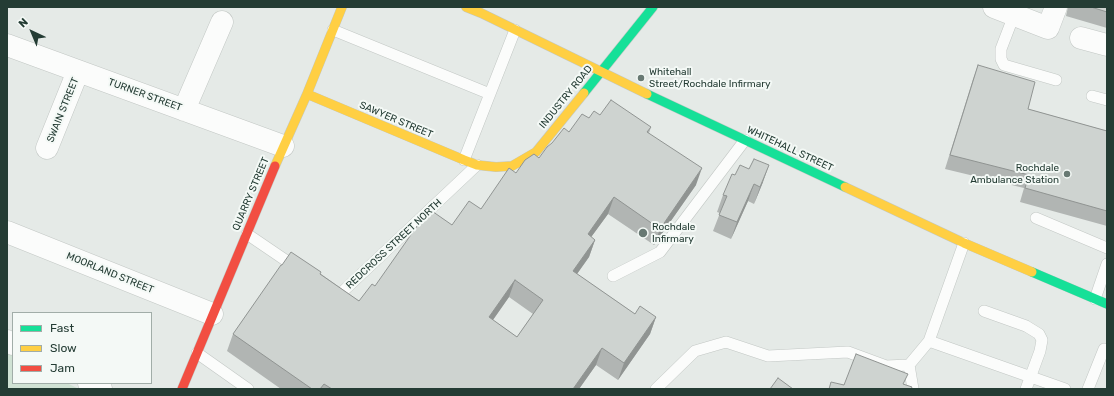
<!DOCTYPE html>
<style>
body{margin:0}
#map{position:relative;width:1114px;height:396px;overflow:hidden;background:#e5eae7;font-family:Rubik,sans-serif}
canvas{display:block}
.frame{position:absolute;inset:0;border:8px solid #243c34;pointer-events:none}
.legend{position:absolute;left:12px;top:312px;width:140px;height:72px;box-sizing:border-box;background:#f4f9f6;border:1px solid #a1ada8;margin:0;padding:5px 7px;list-style:none;font-size:12px;color:#243c34}
.legend li{display:flex;align-items:center;gap:8px;height:20px}
.legend b{width:20px;border:1px solid #a1ada8}
.north{position:absolute;left:12px;top:12px;width:40px;height:40px;-webkit-text-stroke:3px #f4f9f6;paint-order:stroke;rotate:316deg;font-size:11px;font-weight:700;line-height:16px;text-align:center;color:#243c34}
.north::after{content:'';display:block;margin:auto;width:14px;height:18px;background:#243c34;clip-path:polygon(50% 0,100% 100%,50% 72%,0 100%)}
</style>
<div id="map">
<canvas width="1114" height="396"></canvas>
<div class="frame"></div>
<ul class="legend">
<li><b style="height:5px;background:#16e098"></b>Fast</li>
<li><b style="height:5px;background:#ffcf43"></b>Slow</li>
<li><b style="height:5px;background:#f24e42"></b>Jam</li>
</ul>
<div class="north">N</div>
</div>
<script>
const ctx = document.querySelector('canvas').getContext('2d');
ctx.lineJoin = 'round';
function paint(path, color) { ctx.fillStyle = color; ctx.fill(path, 'evenodd'); }
const toPath = rows => new Path2D(rows.map(r => 'M' + r).join(''));
function trace(path, color, width, dash) { ctx.strokeStyle = color; ctx.lineWidth = width; ctx.lineCap = dash ? 'butt' : 'round'; ctx.setLineDash(dash || []); ctx.stroke(path); }
function write(font, color, halo, rows, align = 'center') {
  ctx.font = font + ' Rubik,sans-serif'; ctx.lineWidth = 4; ctx.setLineDash([]); ctx.textBaseline = 'middle'; ctx.strokeStyle = halo; ctx.fillStyle = color; for (const [text, x, y, turn = 0] of rows) {
    ctx.save(); ctx.translate(x, y); ctx.rotate((+turn || 0) * Math.PI / 180); ctx.textAlign = isNaN(turn) ? turn : align; if (halo) ctx.strokeText(text, 0, 0); ctx.fillText(text, 0, 0); ctx.restore();
  }
}
paint(toPath([
 [7,351,13,355,13,383,67,383,79,389,7,389]
]), '#d0e2d4');
const lane = toPath([
 [1014,15,1001,49,1001,59,1004,65,1056,80],
 [333,30,490,94],
 [1092,96,1107,100],
 [464,160,515,30],
 [1036,218,1107,248],
 [247,234,297,268],
 [613,276,660,252,745,140],
 [333,292,338,296,477,165],
 [1095,299,1107,264],
 [984,311,1026,326,1039,334,1042,340,1040,351,1026,389],
 [929,341,1065,389],
 [197,353,248,389],
 [909,365,913,389],
 [656,389,695,351,726,342,768,356,848,352,886,366,909,365,929,341,964,243],
 [1088,389,1104,349]
]);
const street = toPath([
 [994,7,1048,28,1056,7],
 [1081,38,1107,45],
 [7,45,283,146],
 [184,110,222,22],
 [47,148,78,71],
 [7,232,212,314],
 [7,341,13,344],
 [89,383,101,389]
]);
const fast = toPath([
 [584,93,653,7],
 [647,94,845,187],
 [1032,272,1107,304]
]);
const slow = toPath([
 [466,7,481,13,647,94],
 [307,94,464,160,477,165,496,167,512,166,536,152,584,93],
 [275,166,307,94,342,7],
 [845,187,964,243,1032,272]
]);
const jam = toPath([
 [182,389,275,166]
]);
trace(lane, '#c2c7c4', 12);
trace(street, '#c2c7c4', 23);
trace(fast, '#c2c8c4', 10);
trace(slow, '#c2c8c4', 10);
trace(jam, '#c2c8c4', 10);
trace(lane, '#fbfcfb', 11);
trace(street, '#fbfcfb', 22);
trace(fast, '#16e098', 9);
trace(slow, '#ffcf43', 9);
trace(jam, '#f24e42', 9);
paint(toPath([
 [1068,7,1107,7,1107,28,1066,16],
 [978,65,1028,109,1107,131,1107,226,1020,202,1024,188,945,169,973,79],
 [600,115,651,127,649,133,696,185,654,245,608,214,591,237,595,240,589,257,577,274,635,314,656,317,650,334,618,380,596,365,579,389,281,389,227,351,233,334,282,265,321,274,359,301,375,286,452,225,481,209,516,173,539,158,569,132,589,118],
 [509,297,533,314,517,337,493,320],
 [735,175,763,182,754,204,748,201,731,239,713,231,720,213,717,212,723,195]
]), '#b1b5b3');
paint(toPath([
 [769,165,763,182,754,204,760,187],
 [702,168,696,185,654,245,660,229],
 [754,184,748,201,731,239,737,222],
 [614,197,608,214,581,251,588,234],
 [595,240,589,257,567,288,573,271],
 [515,280,509,297,483,334,489,317],
 [656,317,650,334,618,380,624,363],
 [602,348,596,365,579,389,573,389]
]), '#909492');
const building = toPath([
 [1091,7,1107,7,1107,12,1091,7],
 [978,65,1035,82,1028,109,1107,131,1107,211,1025,188,1029,175,950,155,978,65],
 [611,100,651,127,647,132,702,168,660,229,614,197,588,234,595,240,573,271,635,314,640,306,656,317,624,363,602,348,573,389,332,389,324,384,320,389,312,389,233,334,281,265,282,265,291,252,321,272,320,274,359,301,372,284,375,286,429,209,452,225,469,201,481,209,509,168,516,173,525,160,534,154,539,158,547,147,552,143,564,128,569,132,582,114,589,118,594,111,600,115,611,100],
 [515,280,543,300,517,337,489,317,515,280],
 [754,159,769,165,760,187,754,184,737,222,719,215,727,196,723,195,732,174,735,175,740,165,749,169,754,159],
 [856,354,908,374,903,384,912,387,911,389,829,389,831,382,844,385,856,354],
 [778,378,793,389,770,389,778,378]
]);
paint(building, '#ced3d0');
trace(building, '#909492', 1);
for (const [x, y, r, color] of [
 [641,78,4,"#687973"],
 [1067,174,4,"#687973"],
 [643,233,5,"#687973"]
]) { const dot = new Path2D(); dot.arc(x, y, r, 0, 2 * Math.PI); ctx.fillStyle = color; ctx.fill(dot); trace(dot, '#f4f9f6', 1.5); }
write('10px', '#243c34', '#f4f9f6', [
 ["Whitehall",649,72],
 ["Street/Rochdale Infirmary",649,84],
 ["Rochdale",1059,168,"right"],
 ["Ambulance Station",1059,180,"right"],
 ["Rochdale",652,227],
 ["Infirmary",652,239]
], 'left');
write('10px', '#243c34', '#f4f9f6', [
 ["TURNER STREET",145,95,20],
 ["INDUSTRY ROAD",566,97,-51],
 ["SWAIN STREET",63,110,-68],
 ["SAWYER STREET",396,120,23],
 ["WHITEHALL STREET",790,149,25],
 ["QUARRY STREET",251,194,-67],
 ["REDCROSS STREET NORTH",394,244,-43],
 ["MOORLAND STREET",110,273,22]
]);
</script>
